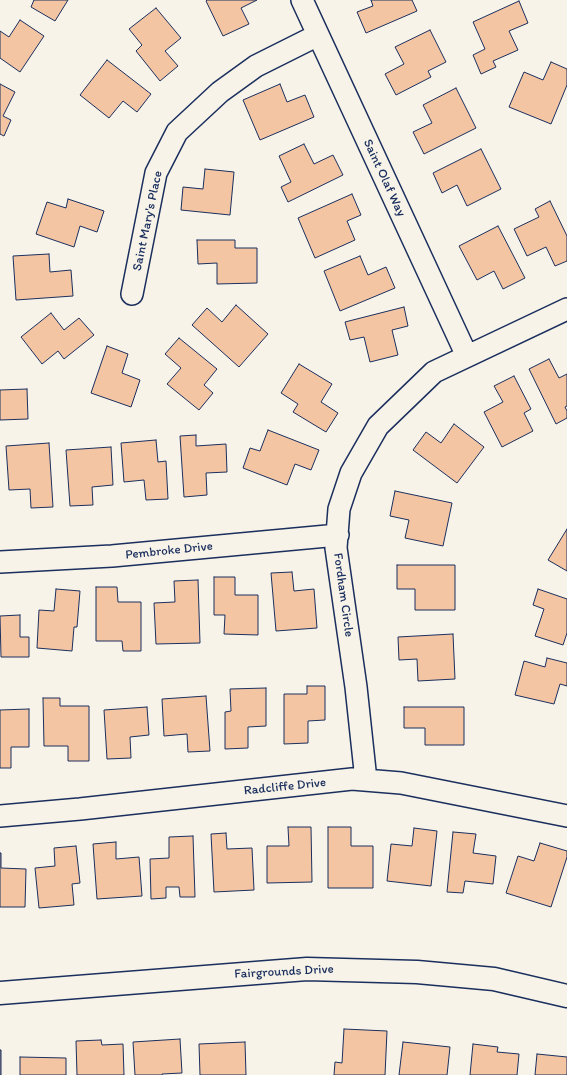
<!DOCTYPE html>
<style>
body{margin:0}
canvas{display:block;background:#f7f3e8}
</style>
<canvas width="567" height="1075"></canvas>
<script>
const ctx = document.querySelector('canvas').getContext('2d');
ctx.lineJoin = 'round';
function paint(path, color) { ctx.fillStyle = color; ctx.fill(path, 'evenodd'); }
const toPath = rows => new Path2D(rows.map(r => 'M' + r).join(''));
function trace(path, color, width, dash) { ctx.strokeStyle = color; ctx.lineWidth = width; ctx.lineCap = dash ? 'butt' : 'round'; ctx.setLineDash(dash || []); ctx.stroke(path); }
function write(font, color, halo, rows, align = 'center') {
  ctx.font = font + ' Itim,sans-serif'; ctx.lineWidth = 3; ctx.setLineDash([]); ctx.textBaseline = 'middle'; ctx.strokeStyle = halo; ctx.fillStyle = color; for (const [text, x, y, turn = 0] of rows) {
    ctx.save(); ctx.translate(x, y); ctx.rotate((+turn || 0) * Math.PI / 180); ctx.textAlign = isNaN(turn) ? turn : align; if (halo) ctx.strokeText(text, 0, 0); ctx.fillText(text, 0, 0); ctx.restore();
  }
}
const building = toPath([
 [34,0,68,0,55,21,31,7,34,0],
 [207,0,257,0,241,8,249,24,223,36,206,1,207,0],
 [371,0,412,0,417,11,366,33,357,12,373,6,371,0],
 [519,1,528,23,509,31,518,50,493,61,496,67,481,74,473,55,485,49,473,22,519,1],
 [156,8,181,38,165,51,178,66,160,81,136,51,142,45,129,29,156,8],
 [20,20,44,36,20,72,0,58,0,31,9,37,20,20],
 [430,30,446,62,428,71,431,77,396,95,385,74,404,64,395,47,430,30],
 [107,60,151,94,137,112,123,101,109,118,80,95,107,60],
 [551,62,567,69,567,85,551,124,509,107,524,72,543,80,551,62],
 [0,84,15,92,3,116,11,120,4,136,0,134,0,84],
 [280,84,287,102,305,95,314,117,260,140,243,100,280,84],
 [456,88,476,128,424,154,413,132,432,123,423,105,456,88],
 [304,144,314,164,333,155,343,175,288,202,281,187,291,182,279,156,304,144],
 [481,149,501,189,467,206,457,185,442,193,433,173,481,149],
 [205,169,234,172,230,215,181,210,183,187,203,189,205,169],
 [352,194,361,215,347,221,355,240,315,258,298,218,352,194],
 [68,199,104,211,97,232,80,226,74,247,36,234,47,202,66,208,68,199],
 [550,201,567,236,567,261,555,266,546,247,527,256,514,229,539,217,535,209,550,201],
 [498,226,525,278,503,289,494,271,477,280,459,246,498,226],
 [197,240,235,240,235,248,257,248,257,283,217,284,217,263,198,264,197,240],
 [49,254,50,272,71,270,73,296,16,300,13,256,49,254],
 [360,256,368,275,386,267,395,288,340,311,324,271,360,256],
 [236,305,268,334,239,367,192,325,207,308,222,322,236,305],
 [404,307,408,326,392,330,398,355,370,362,364,337,350,340,345,322,404,307],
 [51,313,64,330,79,318,94,335,64,359,58,351,42,364,21,337,51,313],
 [179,338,217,369,204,385,213,393,199,410,167,384,181,368,165,354,179,338],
 [107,346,128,354,122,373,140,380,131,407,91,393,107,346],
 [549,359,559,378,567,374,567,406,565,407,567,411,567,418,556,424,529,369,549,359],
 [299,364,332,384,321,402,338,413,326,432,293,412,298,404,281,393,299,364],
 [514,376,531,409,524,413,533,431,502,447,484,412,503,402,494,386,514,376],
 [27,389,28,419,0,420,0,390,27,389],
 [454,424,484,447,457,483,413,450,426,432,441,443,454,424],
 [268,430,319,450,311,470,295,464,287,485,243,468,250,448,260,451,268,430],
 [196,435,196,446,226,444,227,472,206,473,207,495,184,497,180,436,196,435],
 [156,440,158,462,166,461,168,499,146,500,144,480,124,482,121,443,156,440],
 [49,443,53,507,31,508,30,489,9,490,6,446,49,443],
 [111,447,113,485,92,487,93,505,70,506,66,450,111,447],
 [395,491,452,503,443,546,405,538,409,520,390,516,395,491],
 [567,529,567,571,548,560,567,529],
 [397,565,455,565,455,610,415,610,415,589,397,589,397,565],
 [292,572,294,591,314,589,317,628,276,631,271,573,292,572],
 [214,577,235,577,235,595,258,595,258,635,224,634,225,615,214,615,214,577],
 [198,580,200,643,156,644,154,603,175,602,174,581,198,580],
 [96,587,117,587,118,602,141,602,141,651,123,651,122,641,96,641,96,587],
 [56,589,80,591,77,627,74,627,72,651,37,648,39,610,54,611,56,589],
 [538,589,567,599,567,633,563,645,535,636,544,609,533,605,538,589],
 [20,615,20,637,29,637,29,657,1,657,0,616,20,615],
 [453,634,455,679,418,681,417,659,399,660,398,637,453,634],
 [547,658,567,663,567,686,560,684,554,704,515,695,524,661,545,667,547,658],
 [307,686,325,686,325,720,308,721,308,743,284,744,284,694,307,694,307,686],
 [266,688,266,726,248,727,248,748,225,749,225,712,231,711,230,689,266,688],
 [206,696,210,751,188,752,187,734,164,736,162,699,206,696],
 [43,698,60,698,60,706,89,706,89,761,68,761,68,746,44,746,43,698],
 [147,707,149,735,130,737,131,758,107,759,104,710,147,707],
 [404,707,464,707,464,745,425,745,425,728,404,728,404,707],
 [29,709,29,747,11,747,11,768,0,768,0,710,29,709],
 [288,827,311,827,312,882,267,883,267,846,289,846,288,827],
 [328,827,351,827,351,846,373,846,373,888,328,888,328,827],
 [414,828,437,831,431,886,387,881,391,844,412,846,414,828],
 [453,832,476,834,473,853,496,856,493,884,465,881,463,893,447,892,453,832],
 [226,833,227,849,252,848,254,890,214,892,211,834,226,833],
 [193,836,195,897,180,897,179,887,166,887,166,898,151,899,150,859,169,858,169,837,193,836],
 [116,842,116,859,139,857,142,896,97,899,93,844,116,842],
 [540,843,567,851,567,857,551,907,506,893,518,856,534,861,540,843],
 [76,846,80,883,72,884,74,905,39,908,35,868,55,866,54,848,76,846],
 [0,853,1,853,1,868,26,869,25,907,0,907,0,853],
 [344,1029,387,1031,385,1075,334,1075,335,1062,342,1063,344,1029],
 [180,1039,182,1073,162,1074,162,1075,135,1075,133,1042,180,1039],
 [101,1040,102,1045,123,1044,124,1075,77,1075,76,1041,101,1040],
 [245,1042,246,1075,200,1075,199,1044,245,1042],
 [403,1042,450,1047,447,1075,399,1075,403,1042],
 [473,1044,498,1047,497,1052,519,1054,517,1075,470,1075,473,1044],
 [0,1050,1,1050,1,1075,0,1075,0,1050],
 [537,1054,567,1057,567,1075,535,1075,537,1054],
 [20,1057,66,1058,66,1075,20,1075,20,1057]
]);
paint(building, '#f3c5a3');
trace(building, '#1b2f5e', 1);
const minor = toPath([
 [302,0,467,356],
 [132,294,156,173,177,132,220,92,256,66,318,35],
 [0,562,112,556,338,535],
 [366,780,356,687,336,548,339,509,351,473,378,426,434,372,567,309],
 [0,816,80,809,352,779,401,783,567,816]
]);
const secondary = toPath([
 [0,993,307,969,417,972,494,979,567,996]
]);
trace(minor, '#1b2f5e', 24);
trace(secondary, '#1b2f5e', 25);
trace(minor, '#f7f3e8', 21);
trace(secondary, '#f7f3e8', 22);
write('13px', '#1b2f5e', '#f7f3e8', [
 ["Saint Olaf Way",384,178,65],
 ["Saint Mary's Place",148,221,-78],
 ["Pembroke Drive",169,551,-6],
 ["Fordham Circle",343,595,82],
 ["Radcliffe Drive",285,787,-6],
 ["Fairgrounds Drive",284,972,-3]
]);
</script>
